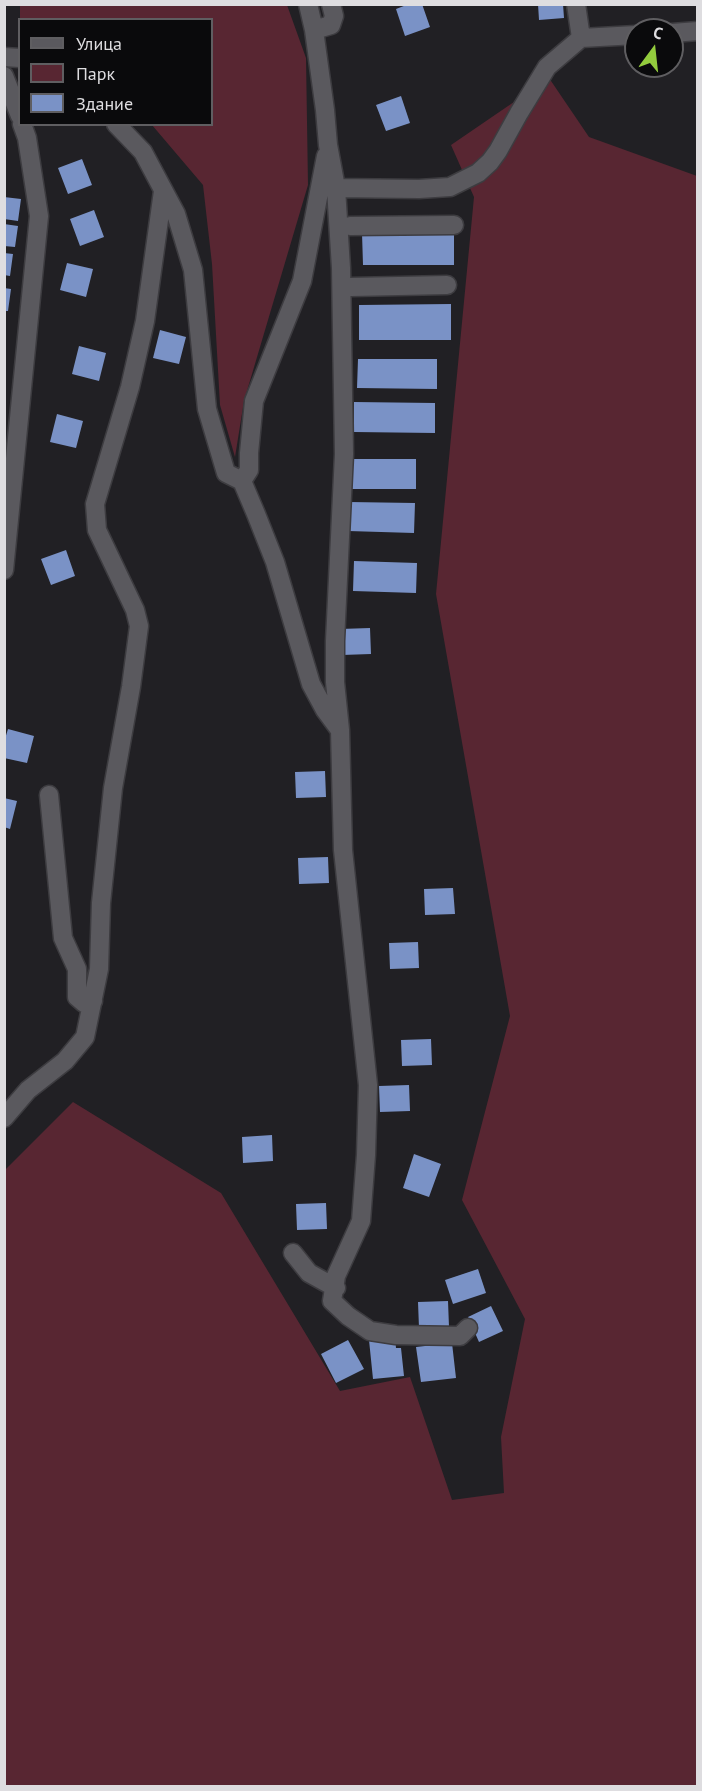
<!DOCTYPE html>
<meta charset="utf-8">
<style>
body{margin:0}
#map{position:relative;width:702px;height:1791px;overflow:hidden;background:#212024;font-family:"PT Sans",sans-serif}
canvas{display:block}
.frame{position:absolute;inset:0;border:6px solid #dedde0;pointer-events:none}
.legend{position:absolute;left:18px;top:18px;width:195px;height:108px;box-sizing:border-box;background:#0a0a0c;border:2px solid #5f5e61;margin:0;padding:8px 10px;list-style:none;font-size:18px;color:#dedde0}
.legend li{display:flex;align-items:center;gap:12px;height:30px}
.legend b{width:30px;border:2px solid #5f5e61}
.north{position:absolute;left:624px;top:18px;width:60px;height:60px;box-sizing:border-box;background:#0a0a0c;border:2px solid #5f5e61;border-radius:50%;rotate:15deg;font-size:16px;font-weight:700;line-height:24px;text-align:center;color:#dedde0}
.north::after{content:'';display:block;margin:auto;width:21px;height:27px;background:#93cc3d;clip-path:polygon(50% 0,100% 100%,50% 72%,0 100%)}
</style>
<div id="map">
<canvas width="702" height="1791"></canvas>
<div class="frame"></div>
<ul class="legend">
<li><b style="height:8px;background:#5a595e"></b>Улица</li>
<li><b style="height:16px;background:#582632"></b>Парк</li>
<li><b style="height:16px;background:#7a92c6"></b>Здание</li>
</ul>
<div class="north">С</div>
</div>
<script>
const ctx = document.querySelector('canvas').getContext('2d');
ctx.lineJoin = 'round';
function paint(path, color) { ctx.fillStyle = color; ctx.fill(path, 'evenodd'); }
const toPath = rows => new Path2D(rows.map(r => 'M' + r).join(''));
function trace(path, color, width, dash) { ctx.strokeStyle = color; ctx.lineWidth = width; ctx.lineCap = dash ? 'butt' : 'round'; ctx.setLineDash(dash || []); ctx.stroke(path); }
paint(toPath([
 [20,5,287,5,306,58,308,185,244,401,235,457,220,405,212,264,203,185,152,125,212,124,212,20,20,19],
 [549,78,589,137,697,176,697,1786,5,1786,5,1170,73,1102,221,1193,340,1391,410,1377,452,1500,504,1493,501,1437,525,1319,462,1200,510,1016,436,594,474,197,451,145]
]), '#582632');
paint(toPath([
 [409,4,422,4,430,27,405,36,396,9],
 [538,4,563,4,564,18,539,20],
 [401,96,410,123,386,131,376,105],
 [82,159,92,185,68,194,58,168],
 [4,197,21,199,18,221,4,219],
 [94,210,104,237,80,246,70,219],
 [4,224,18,226,15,247,4,246],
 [454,232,454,265,363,265,362,233],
 [4,253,13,254,10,276,4,275],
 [67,263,93,269,86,297,60,290],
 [4,288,11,289,8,311,4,311],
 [451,304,451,340,359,340,359,305],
 [160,330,186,337,179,364,153,358],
 [79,346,106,353,99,381,72,374],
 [358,359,437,359,437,389,357,388],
 [354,402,435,403,435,433,354,432],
 [57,414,83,421,76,448,50,442],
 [351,459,416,459,416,489,351,489],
 [349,502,415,503,414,533,348,531],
 [66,550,75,576,51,585,41,559],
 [354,561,417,563,416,593,353,591],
 [370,628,371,654,342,655,340,629],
 [8,729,34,736,27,763,4,758,4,742],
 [325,771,326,797,296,798,295,772],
 [4,798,17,801,10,829,4,827],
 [328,857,329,883,299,884,298,858],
 [453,888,455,914,425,915,424,889],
 [418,942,419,968,390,969,389,943],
 [431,1039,432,1065,402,1066,401,1040],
 [409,1085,410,1111,380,1112,379,1086],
 [272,1135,273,1161,243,1163,242,1137],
 [414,1154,441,1164,429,1197,403,1188],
 [326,1203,327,1229,297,1230,296,1204],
 [478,1269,486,1293,453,1304,445,1280],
 [448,1301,449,1327,419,1328,418,1302],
 [491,1306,503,1331,479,1342,468,1317],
 [395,1338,396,1348,401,1348,404,1376,373,1379,369,1340],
 [348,1340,364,1369,336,1383,321,1354],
 [452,1343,456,1378,421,1382,416,1347]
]), '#7a92c6');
const minor = toPath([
 [308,4,314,30,325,110,328,145,336,188,419,189,450,187,478,173,490,162,498,151,519,113,547,67,581,38,636,35],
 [576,4,581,38],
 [314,30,331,25,334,16,331,4],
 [672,33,698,31],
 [4,57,20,58],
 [4,76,20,116],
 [116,124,143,152,176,214,193,270,207,409,226,473,242,481,256,514,275,562,311,684,325,710,339,729],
 [336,188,341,268,344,454,335,641,335,682,340,730,343,850,368,1085,366,1155,361,1221,336,1276,332,1301,348,1316,370,1331,396,1335,460,1336,468,1328],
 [350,226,454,225],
 [351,287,447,285],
 [242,481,249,470,249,453,254,401,302,281,326,156],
 [4,570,39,216,27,138,22,124],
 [49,795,63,938,77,969,77,997,84,1003,93,1001],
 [4,1118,28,1090,65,1061,85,1037,99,969,101,903,113,788,131,687,139,626,135,610,97,530,95,504,130,387,145,321,163,191],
 [293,1253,309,1273,336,1288]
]);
trace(minor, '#3d3c40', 21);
trace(minor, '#5a595e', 18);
</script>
